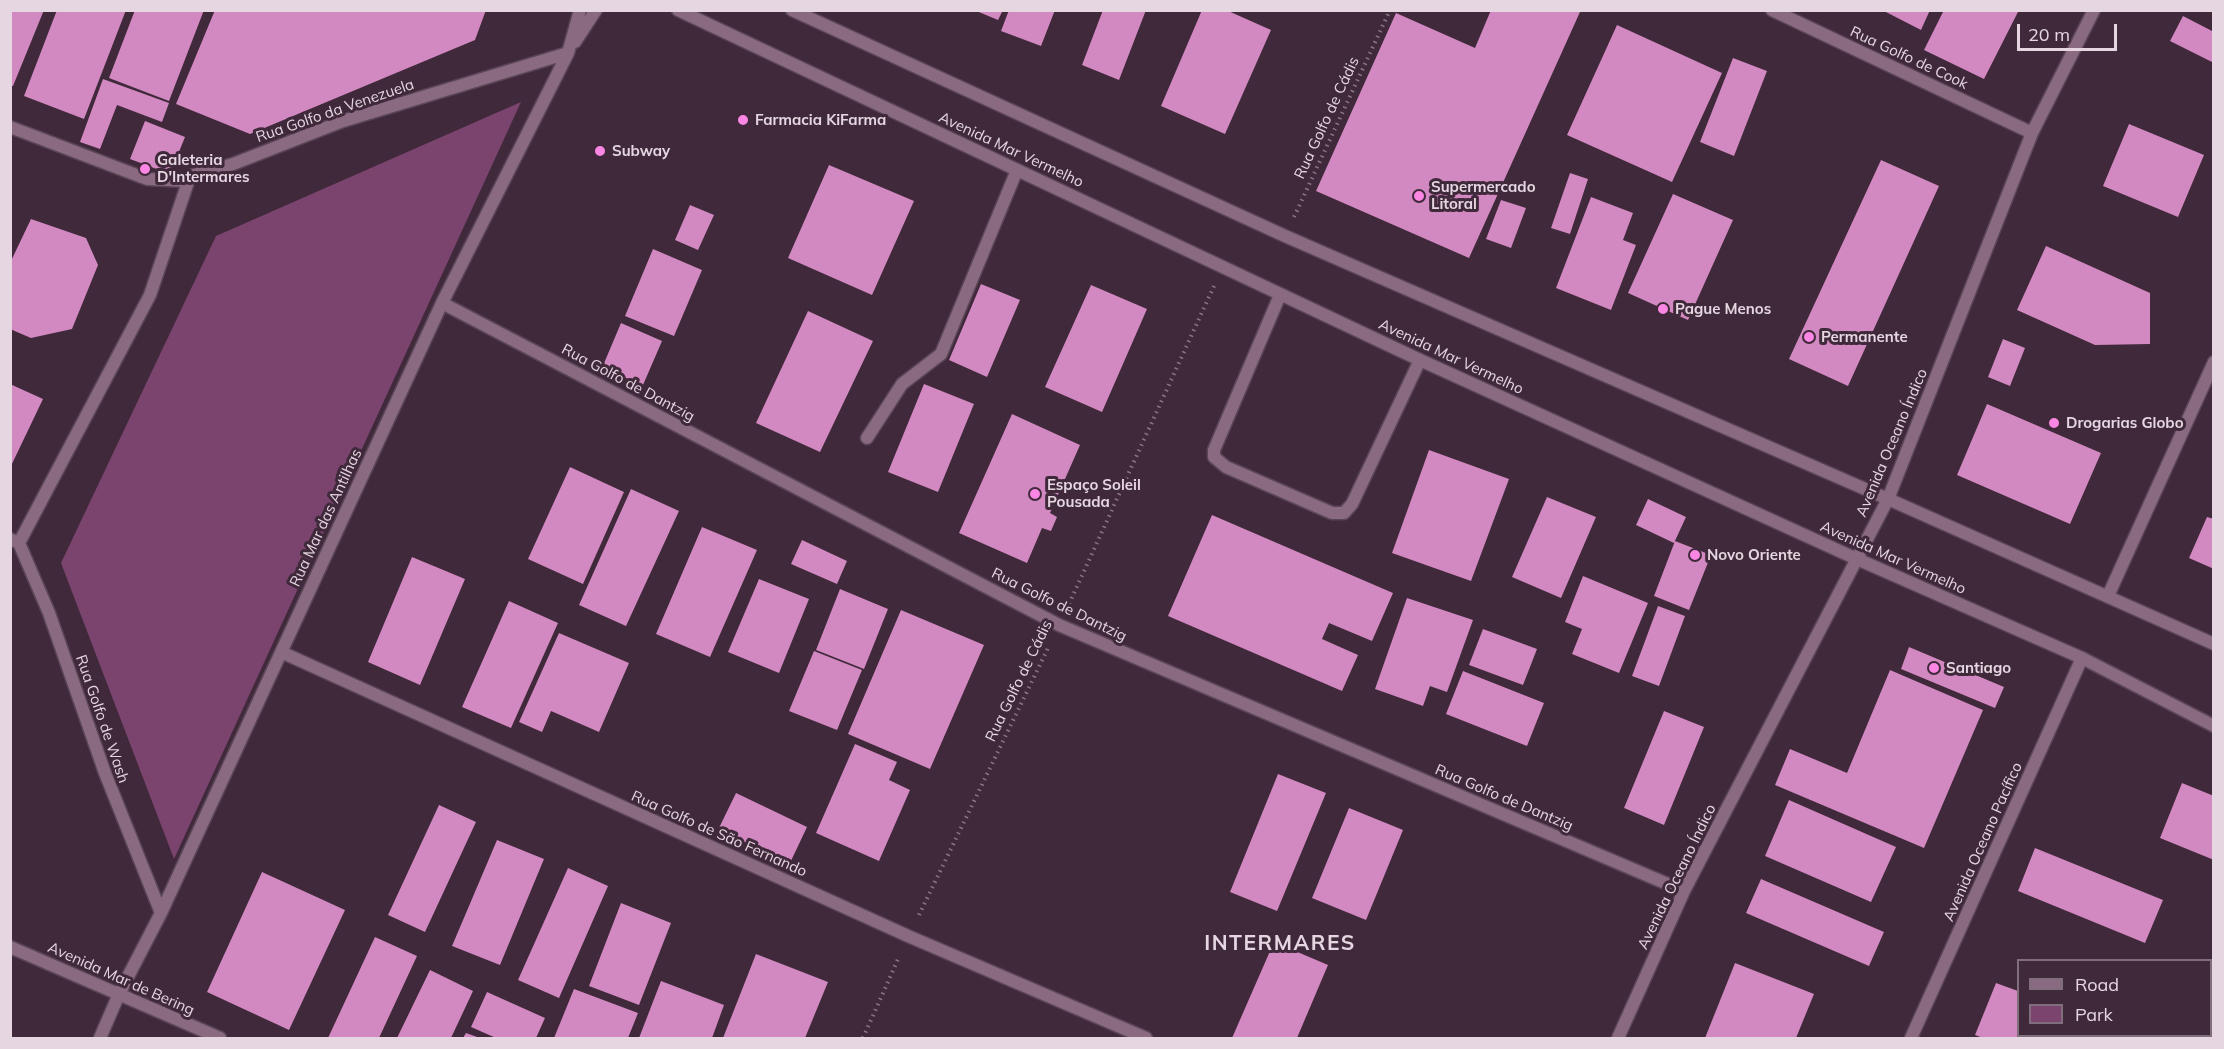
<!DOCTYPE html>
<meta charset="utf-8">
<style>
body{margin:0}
#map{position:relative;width:2224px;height:1049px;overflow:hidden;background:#3f293a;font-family:Mulish,sans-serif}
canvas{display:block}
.frame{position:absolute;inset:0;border:12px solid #e5d6e1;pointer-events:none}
.legend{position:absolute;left:2017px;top:959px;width:195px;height:78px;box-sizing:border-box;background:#3f293a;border:2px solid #816e7d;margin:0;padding:8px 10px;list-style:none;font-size:18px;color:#e5d6e1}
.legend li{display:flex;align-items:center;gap:12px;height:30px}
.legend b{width:30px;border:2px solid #816e7d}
.scale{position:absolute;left:2017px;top:24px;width:100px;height:27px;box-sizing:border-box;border:3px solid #e5d6e1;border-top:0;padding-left:8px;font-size:18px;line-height:21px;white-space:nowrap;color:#e5d6e1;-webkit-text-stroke:4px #3f293a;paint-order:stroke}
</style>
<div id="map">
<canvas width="2224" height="1049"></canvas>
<div class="frame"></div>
<ul class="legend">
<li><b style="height:8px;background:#896a81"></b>Road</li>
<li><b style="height:16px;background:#7a446e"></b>Park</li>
</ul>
<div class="scale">20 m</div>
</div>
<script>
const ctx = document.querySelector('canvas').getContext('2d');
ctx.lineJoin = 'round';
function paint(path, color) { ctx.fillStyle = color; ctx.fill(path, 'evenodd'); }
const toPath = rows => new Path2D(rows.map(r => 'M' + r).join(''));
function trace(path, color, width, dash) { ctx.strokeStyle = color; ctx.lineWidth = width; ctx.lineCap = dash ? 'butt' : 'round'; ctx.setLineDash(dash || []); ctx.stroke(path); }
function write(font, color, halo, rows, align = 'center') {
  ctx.font = font + ' Mulish,sans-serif'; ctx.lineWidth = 6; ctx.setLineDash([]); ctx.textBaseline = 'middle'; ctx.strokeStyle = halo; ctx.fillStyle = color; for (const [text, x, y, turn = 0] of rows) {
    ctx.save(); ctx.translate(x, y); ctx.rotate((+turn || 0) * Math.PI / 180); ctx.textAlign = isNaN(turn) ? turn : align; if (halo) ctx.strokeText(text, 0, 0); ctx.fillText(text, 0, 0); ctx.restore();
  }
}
paint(toPath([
 [521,102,174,859,61,563,216,236]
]), '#7a446e');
paint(toPath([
 [10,10,44,10,13,86,10,86],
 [57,10,126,10,84,119,24,96],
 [135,10,204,10,169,101,109,78],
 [215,10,486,10,475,40,250,134,176,104],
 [974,10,1003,10,998,20],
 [1009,10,1055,10,1041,46,1001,31],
 [1103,10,1146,10,1119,80,1082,65],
 [1202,10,1226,10,1271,30,1225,134,1161,106],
 [1491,10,1580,12,1469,258,1316,191,1396,13,1475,48],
 [1882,10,1930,10,1921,30],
 [1944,10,2019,10,1984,79,1924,50],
 [2183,16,2214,32,2214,63,2170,41],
 [1617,25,1722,73,1672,182,1567,135],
 [1733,58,1767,71,1734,156,1700,142],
 [103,79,169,103,162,122,117,105,100,149,80,142],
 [145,121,185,137,170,174,130,159],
 [2129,124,2204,155,2178,217,2103,186],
 [1881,160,1939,186,1848,386,1789,359],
 [829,165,914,201,872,295,788,258],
 [1570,173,1588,179,1570,234,1551,228],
 [1673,194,1733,220,1688,320,1628,293],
 [1591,197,1633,213,1623,240,1636,245,1611,310,1556,288],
 [1501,200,1526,208,1511,248,1486,239],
 [690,205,714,215,698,250,675,240],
 [31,219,86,238,98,265,72,329,31,338,10,329,10,263],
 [2046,246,2150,293,2150,344,2095,345,2017,310],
 [653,249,702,270,674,336,625,316],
 [981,284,1020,300,987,377,949,360],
 [1091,285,1147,309,1102,412,1045,387],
 [808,311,873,341,820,452,756,423],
 [621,323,662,341,643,385,602,368],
 [2003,339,2025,348,2010,386,1988,377],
 [10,384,43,399,10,468],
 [924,384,974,404,938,492,888,472],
 [1987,404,2101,453,2070,524,1957,475],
 [1012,414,1080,445,1050,513,1057,517,1051,531,1042,528,1027,563,959,533],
 [1429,450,1509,479,1471,581,1392,553],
 [570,467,624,492,583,584,528,559],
 [631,489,679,511,626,626,579,605],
 [1547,497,1596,517,1561,598,1512,577],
 [1648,499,1686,517,1674,543,1636,525],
 [1212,515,1393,593,1372,641,1329,623,1322,639,1358,655,1342,691,1168,616],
 [2207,517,2214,519,2214,569,2189,558],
 [702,527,757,550,710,657,656,634],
 [802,540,847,561,837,584,791,564],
 [1675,541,1711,555,1689,610,1654,596],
 [412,557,465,579,420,685,368,662],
 [1583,576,1648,603,1619,673,1572,654,1582,629,1565,622],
 [759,579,809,599,779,673,728,652],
 [840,589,888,609,864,669,816,650],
 [1407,598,1473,620,1447,692,1430,686,1423,706,1375,689],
 [509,601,558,623,511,728,462,707],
 [1658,606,1685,616,1659,686,1632,676],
 [901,610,984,645,930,769,848,734],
 [1483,629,1537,649,1523,685,1469,665],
 [559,633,629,663,599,732,551,711,542,732,519,722],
 [1909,647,2004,687,1995,708,1901,669],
 [814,651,862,670,837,730,789,711],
 [1890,670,1983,710,1924,848,1775,785,1790,749,1847,773],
 [1463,671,1544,703,1527,746,1446,714],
 [1664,711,1704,727,1664,825,1624,808],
 [855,744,897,762,889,780,910,790,879,861,816,833],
 [1278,774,1326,793,1277,911,1230,892],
 [2182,783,2214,796,2214,860,2160,838],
 [736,793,807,827,790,863,718,830],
 [1789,800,1896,847,1871,902,1765,856],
 [439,805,476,822,425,932,388,915],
 [1349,808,1403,830,1366,920,1312,898],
 [497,840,544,859,500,965,452,946],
 [2035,848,2163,900,2145,943,2018,891],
 [568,868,608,886,559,998,518,980],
 [262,872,345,910,289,1030,207,992],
 [1761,879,1884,932,1869,966,1746,913],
 [621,903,671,923,639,1005,589,986],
 [375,937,417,956,379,1038,328,1038],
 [1274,942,1328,965,1297,1038,1232,1038],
 [756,954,828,982,805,1038,723,1038],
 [1735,963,1814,994,1796,1038,1705,1038],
 [430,970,473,991,451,1038,397,1038],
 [661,981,724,1005,712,1038,639,1038],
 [1996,983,2018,991,2018,1036,2123,1036,2122,1038,1983,1038,1975,1035],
 [574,989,638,1013,628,1038,554,1038],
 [487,992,545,1018,536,1038,496,1038,471,1027],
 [466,1033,480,1038,463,1038]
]), '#d288c0');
const service = toPath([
 [1280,295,1214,450,1214,457,1226,467,1332,513,1344,513,1352,504,1420,360],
 [867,438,902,384,941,354,1017,170]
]);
const minor = toPath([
 [1772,10,2032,133],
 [575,42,596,10],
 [10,127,147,179,188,181],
 [442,303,1059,625,1684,891],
 [10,539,19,543,49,613,105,773,161,913],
 [19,543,150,295,190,176,233,164,343,121,568,53],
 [2108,596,2214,362],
 [281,652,908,936,1146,1038],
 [10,947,220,1038],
 [2210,1001,2214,995],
 [100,1038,119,994,161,913,442,303,568,53,580,10],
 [1618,1038,1684,891,1888,499,2032,133,2094,10],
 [1911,1038,2082,658],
 [2193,1038,2195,1036]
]);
const tertiary = toPath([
 [678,10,1420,360,1857,559,2082,658,2214,726],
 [792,10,1285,236,1888,499,2214,644]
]);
trace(service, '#5a4555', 15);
trace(minor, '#5a4555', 15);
trace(tertiary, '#5a4555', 15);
trace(toPath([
 [1294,217,1390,10],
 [1069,604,1214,286],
 [919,915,1049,646],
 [863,1038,899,957]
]), '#897684', 4, [1.5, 4.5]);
trace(service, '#896a81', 12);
trace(minor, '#896a81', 12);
trace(tertiary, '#896a81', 12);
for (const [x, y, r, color] of [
 [743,120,6,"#fc86e3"],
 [600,151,6,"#fc86e3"],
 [145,169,6,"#fc86e3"],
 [1419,196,6,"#fc86e3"],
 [1663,309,6,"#fc86e3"],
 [1809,337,6,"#fc86e3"],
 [2054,423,6,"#fc86e3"],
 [1035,494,6,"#fc86e3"],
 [1695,555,6,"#fc86e3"],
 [1934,668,6,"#fc86e3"]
]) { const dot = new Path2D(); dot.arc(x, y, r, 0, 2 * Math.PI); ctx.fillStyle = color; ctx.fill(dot); trace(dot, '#3f293a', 2); }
write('15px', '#e5d6e1', '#3f293a', [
 ["Rua Golfo de Cook",1909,58,25],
 ["Rua Golfo da Venezuela",335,111,-19],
 ["Rua Golfo de Cádis",1327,118,-65],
 ["Avenida Mar Vermelho",1011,150,25],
 ["Avenida Mar Vermelho",1451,357,25],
 ["Rua Golfo de Dantzig",628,383,28],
 ["Avenida Oceano Índico",1892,443,-67],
 ["Rua Mar das Antilhas",326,518,-65],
 ["Avenida Mar Vermelho",1893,558,24],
 ["Rua Golfo de Dantzig",1059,605,26],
 ["Rua Golfo de Cádis",1019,681,-64],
 ["Rua Golfo de Wash",102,719,71],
 ["Rua Golfo de Dantzig",1504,798,23],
 ["Rua Golfo de São Fernando",719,834,24],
 ["Avenida Oceano Pacífico",1983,842,-66],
 ["Avenida Oceano Índico",1677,877,-64],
 ["Avenida Mar de Bering",121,979,24]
]);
write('bold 15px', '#e5d6e1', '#3f293a', [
 ["Farmacia KiFarma",755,120],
 ["Subway",612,151],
 ["Galeteria",157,160],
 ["D'Intermares",157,177],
 ["Supermercado",1431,187],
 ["Litoral",1431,204],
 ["Pague Menos",1675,309],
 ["Permanente",1821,337],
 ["Drogarias Globo",2066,423],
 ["Espaço Soleil",1047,485],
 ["Pousada",1047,502],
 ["Novo Oriente",1707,555],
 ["Santiago",1946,668]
], 'left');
ctx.letterSpacing = '1.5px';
write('bold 21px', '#e5d6e1', '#3f293a', [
 ["INTERMARES",1280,944]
]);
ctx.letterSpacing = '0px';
</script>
